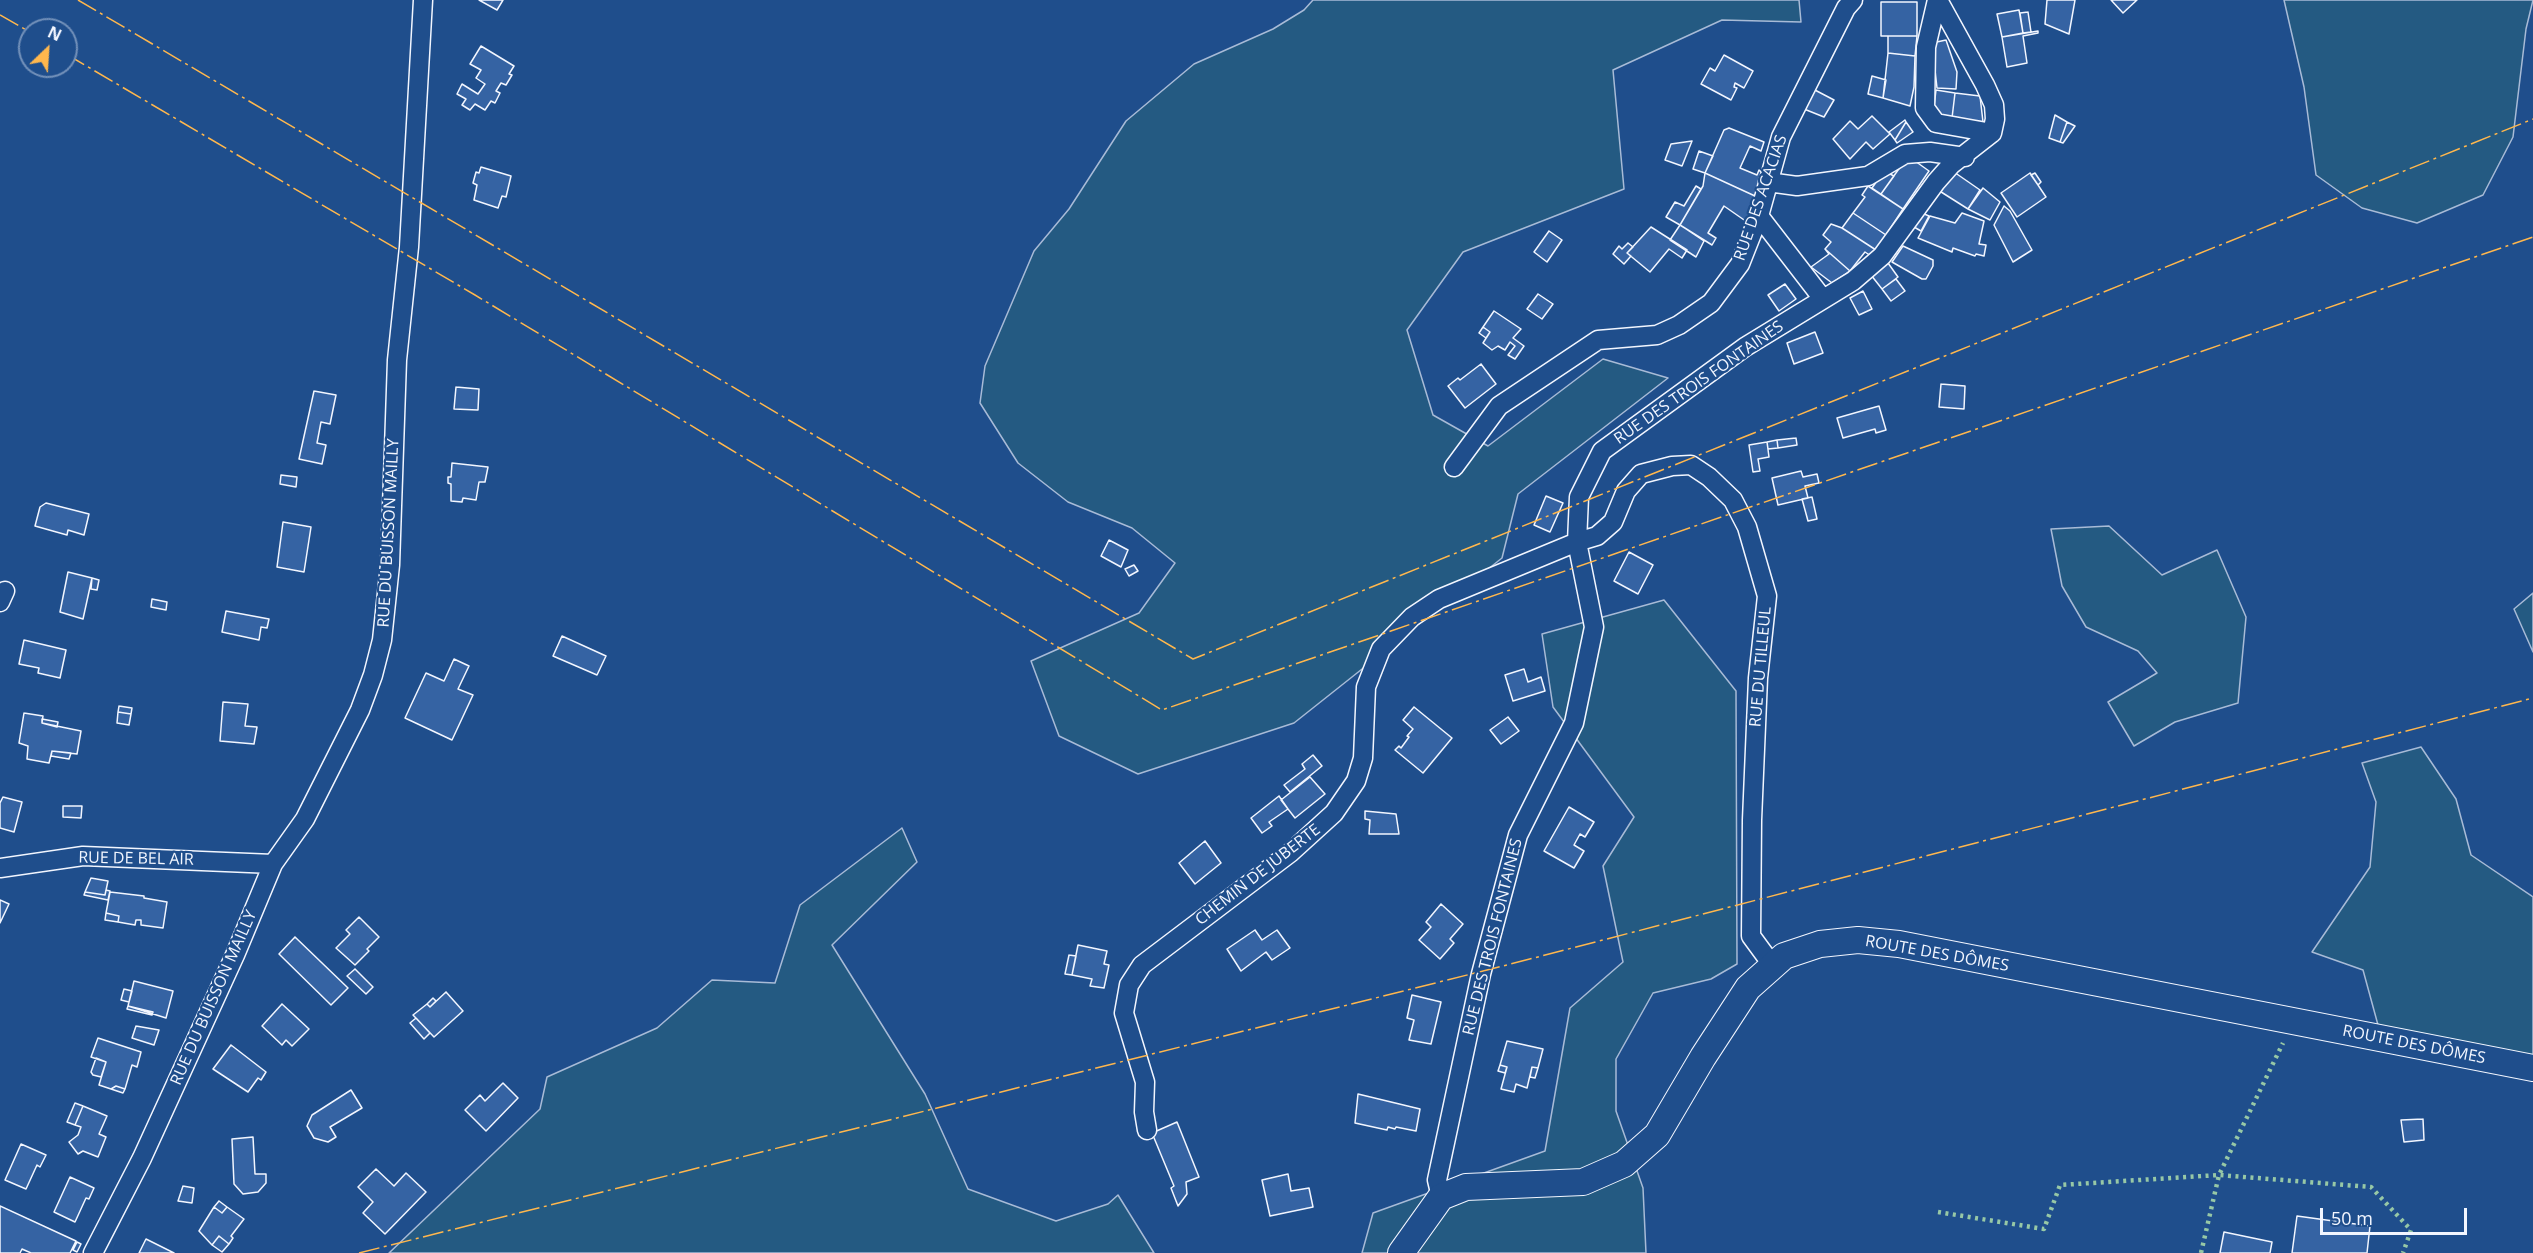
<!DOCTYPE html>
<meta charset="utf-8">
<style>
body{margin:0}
#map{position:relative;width:2533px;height:1253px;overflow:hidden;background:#1f4e8c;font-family:"Open Sans",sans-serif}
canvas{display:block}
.north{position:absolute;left:18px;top:18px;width:60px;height:60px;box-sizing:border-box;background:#1f4e8c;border:2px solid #7391ba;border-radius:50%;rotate:25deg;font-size:16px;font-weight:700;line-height:24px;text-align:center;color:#f2f6ff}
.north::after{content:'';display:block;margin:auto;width:21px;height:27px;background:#ffb74d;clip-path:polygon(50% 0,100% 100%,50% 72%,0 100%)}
.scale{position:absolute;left:2320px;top:1208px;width:147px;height:27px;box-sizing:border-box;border:3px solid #f2f6ff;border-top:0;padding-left:8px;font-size:18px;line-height:21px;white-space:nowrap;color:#f2f6ff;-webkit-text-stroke:4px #1f4e8c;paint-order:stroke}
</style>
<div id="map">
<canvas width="2533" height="1253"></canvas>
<div class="north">N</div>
<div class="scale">50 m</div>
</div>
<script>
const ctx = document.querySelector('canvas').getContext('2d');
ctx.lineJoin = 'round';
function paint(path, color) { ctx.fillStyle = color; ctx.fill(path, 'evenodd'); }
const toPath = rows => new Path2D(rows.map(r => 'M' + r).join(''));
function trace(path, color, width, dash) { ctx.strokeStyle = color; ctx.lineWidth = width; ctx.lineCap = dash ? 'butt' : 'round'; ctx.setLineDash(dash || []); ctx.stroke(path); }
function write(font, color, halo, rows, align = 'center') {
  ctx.font = font + ' "Open Sans",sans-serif'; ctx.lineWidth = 4.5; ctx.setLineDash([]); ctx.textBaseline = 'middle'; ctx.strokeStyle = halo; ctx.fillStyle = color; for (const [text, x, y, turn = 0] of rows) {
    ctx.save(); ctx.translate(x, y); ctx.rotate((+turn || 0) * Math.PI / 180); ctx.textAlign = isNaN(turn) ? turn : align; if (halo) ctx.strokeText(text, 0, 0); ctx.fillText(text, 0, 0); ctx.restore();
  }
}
const green = toPath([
 [1313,0,1799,0,1801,22,1722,20,1613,70,1624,189,1463,252,1407,330,1433,415,1488,446,1603,359,1668,378,1518,494,1502,558,1294,723,1138,774,1059,736,1031,661,1139,613,1175,563,1132,528,1068,502,1018,463,980,403,985,366,1034,251,1069,209,1126,121,1194,64,1273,29,1304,10,1313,0],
 [2284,0,2533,0,2526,29,2513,137,2483,195,2417,223,2362,208,2316,175,2304,87,2284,0],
 [2109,526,2162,575,2217,550,2246,617,2238,703,2175,722,2134,746,2108,702,2157,673,2138,651,2086,627,2062,586,2051,529,2109,526],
 [2533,593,2533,652,2514,609,2533,593],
 [1664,600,1736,691,1737,964,1711,979,1653,993,1616,1059,1616,1111,1643,1188,1646,1253,1362,1253,1373,1213,1545,1151,1570,1008,1623,962,1603,866,1634,817,1553,707,1542,634,1664,600],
 [2421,747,2456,799,2471,855,2533,897,2533,1057,2378,1025,2363,970,2312,952,2370,867,2376,802,2362,763,2421,747],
 [902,828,917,862,832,945,925,1094,968,1189,1056,1221,1108,1204,1118,1195,1154,1253,389,1253,540,1109,547,1077,657,1028,712,980,775,983,800,905,902,828]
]);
paint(green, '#245a82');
trace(green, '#a8bbd7', 1.5);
const building = toPath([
 [479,0,503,0,497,10,479,0],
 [2047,0,2075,0,2069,34,2045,24,2047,0],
 [2111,0,2137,0,2123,13,2111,0],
 [1881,2,1917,2,1917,36,1881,36,1881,2],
 [2019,10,2023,33,2002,37,1997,14,2019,10],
 [2028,12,2031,32,2023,33,2020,13,2028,12],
 [2038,31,2038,33,2023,36,2027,63,2007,67,2002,37,2038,31],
 [1888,36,1917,36,1915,56,1888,53,1888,36],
 [1946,40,1957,72,1956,89,1937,88,1932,43,1946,40],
 [481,46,514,66,509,74,512,75,506,85,501,83,496,91,500,93,495,103,491,101,485,110,475,104,470,110,462,105,466,99,457,94,462,84,478,94,485,84,476,78,481,70,470,64,481,46],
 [1888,53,1915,56,1914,87,1910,106,1883,98,1888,53],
 [1724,55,1753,71,1744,88,1735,83,1734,87,1737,88,1731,100,1701,84,1710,68,1715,71,1724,55],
 [1872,76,1886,80,1883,98,1868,94,1872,76],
 [1813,89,1834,100,1824,117,1804,109,1813,89],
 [1936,90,1955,93,1952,118,1933,115,1936,90],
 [1955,93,1980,96,1983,122,1952,118,1955,93],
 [2055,115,2067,122,2060,142,2049,138,2055,115],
 [1872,116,1890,134,1873,149,1866,142,1850,159,1833,139,1850,121,1858,129,1872,116],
 [1905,120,1906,122,1895,140,1889,132,1905,120],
 [1906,122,1913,132,1897,143,1895,140,1906,122],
 [2067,122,2075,126,2063,143,2060,142,2067,122],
 [1729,128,1764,142,1761,151,1750,146,1740,168,1757,175,1759,170,1762,173,1755,196,1705,173,1724,130,1729,128],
 [1692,141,1682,166,1665,160,1671,144,1692,141],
 [1699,151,1713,156,1705,173,1693,169,1699,151],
 [1908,156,1929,171,1903,209,1881,194,1908,156],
 [481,167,511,176,506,197,502,196,498,208,474,200,477,185,473,183,476,172,479,173,481,167],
 [1884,171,1894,176,1881,194,1872,188,1884,171],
 [1954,172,1980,190,1968,209,1938,190,1954,172],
 [1705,173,1755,196,1747,222,1724,206,1708,233,1716,238,1712,245,1680,225,1703,186,1705,173],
 [2030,173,2046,197,2017,217,2001,193,2030,173],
 [2035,173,2041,182,2038,185,2031,175,2035,173],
 [1696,186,1701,189,1680,225,1666,217,1675,202,1684,206,1696,186],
 [1868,186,1903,209,1886,235,1853,213,1865,197,1862,195,1868,186],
 [1983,188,2000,202,1990,220,1968,209,1983,188],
 [2004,206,2010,211,2032,250,2013,262,1994,225,2004,206],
 [1853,213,1886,235,1876,250,1842,228,1853,213],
 [1922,213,1929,216,1921,231,1914,227,1922,213],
 [1962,213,1984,221,1979,244,1986,245,1984,256,1976,254,1975,256,1953,248,1952,252,1918,238,1930,216,1955,223,1962,213],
 [1831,224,1842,228,1876,250,1871,256,1865,252,1850,271,1825,249,1831,242,1823,235,1831,224],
 [1680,225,1704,241,1696,257,1670,240,1680,225],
 [1651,227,1687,250,1682,258,1669,249,1650,272,1627,253,1651,227],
 [1549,231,1562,240,1547,262,1534,252,1549,231],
 [1628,243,1633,247,1627,253,1631,256,1624,264,1613,254,1619,246,1622,249,1628,243],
 [1903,246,1933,260,1933,266,1926,279,1922,279,1892,262,1903,246],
 [1825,249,1850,271,1832,283,1811,267,1829,254,1825,249],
 [1888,263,1898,277,1882,289,1871,275,1888,263],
 [1896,279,1905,291,1891,301,1882,289,1896,279],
 [1785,284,1796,299,1779,311,1768,295,1785,284],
 [1863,291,1872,309,1859,315,1850,298,1863,291],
 [1538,294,1553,304,1542,319,1527,309,1538,294],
 [1494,311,1521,329,1513,338,1524,346,1515,359,1508,355,1515,346,1510,342,1505,350,1498,346,1492,350,1483,343,1490,332,1483,327,1494,311],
 [1483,327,1490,332,1486,338,1479,333,1483,327],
 [1815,332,1823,353,1794,364,1787,343,1815,332],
 [1481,364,1496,384,1465,408,1448,386,1458,378,1460,380,1481,364],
 [1941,384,1965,386,1964,409,1939,407,1941,384],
 [456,387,479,389,478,410,454,409,456,387],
 [314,391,336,395,330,424,321,422,317,443,326,445,322,464,299,459,314,391],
 [1879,406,1886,430,1876,433,1875,429,1843,438,1837,418,1879,406],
 [1796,438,1797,445,1778,448,1777,440,1796,438],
 [1777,440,1778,448,1768,449,1767,442,1777,440],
 [1767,442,1769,457,1758,459,1760,471,1753,472,1749,445,1767,442],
 [452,463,488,467,485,482,479,482,476,500,463,498,462,502,451,501,451,484,448,483,448,477,451,477,452,463],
 [1801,471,1803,477,1817,474,1819,483,1805,486,1808,498,1778,505,1772,478,1801,471],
 [281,475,297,477,296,487,280,484,281,475],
 [1546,496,1563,503,1550,532,1534,525,1546,496],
 [1812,497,1817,519,1808,521,1802,499,1812,497],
 [46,503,89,514,84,535,68,530,67,535,35,526,40,507,46,503],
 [283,522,311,527,304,572,277,567,283,522],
 [1109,540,1128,550,1121,567,1101,556,1109,540],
 [1629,552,1653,565,1638,594,1614,581,1629,552],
 [1134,565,1138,571,1129,576,1125,569,1134,565],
 [68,572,92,578,83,619,60,612,68,572],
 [92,578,99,580,97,590,91,589,92,578],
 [152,599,167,602,166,610,151,607,152,599],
 [226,611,269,619,267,628,261,627,259,640,222,632,226,611],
 [562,636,606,656,597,675,553,656,562,636],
 [24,640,66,650,60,678,38,673,39,668,19,664,24,640],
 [454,659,469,666,458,689,473,695,452,740,405,718,426,673,444,681,454,659],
 [1524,669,1528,682,1541,677,1545,691,1513,701,1505,675,1524,669],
 [223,702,248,704,245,726,257,727,254,744,220,741,223,702],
 [119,706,132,708,131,714,118,712,119,706],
 [1414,707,1452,738,1423,773,1395,750,1399,746,1401,748,1409,737,1407,736,1413,729,1403,720,1414,707],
 [118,712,131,714,129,725,117,723,118,712],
 [24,713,43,716,42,723,81,731,77,754,52,751,49,763,27,759,28,746,19,743,24,713],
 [1508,717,1519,731,1501,744,1490,730,1508,717],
 [42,719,58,722,57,727,42,723,42,719],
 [52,751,71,753,69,759,51,756,52,751],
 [1313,755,1322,766,1290,792,1284,785,1305,769,1302,764,1313,755],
 [1310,777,1325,794,1295,818,1281,800,1310,777],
 [1279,796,1288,809,1269,822,1272,826,1262,833,1251,818,1279,796],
 [3,797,22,802,14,832,0,828,0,803,3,797],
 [63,806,82,806,81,818,63,817,63,806],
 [1569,807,1594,822,1585,837,1580,834,1574,845,1584,851,1574,868,1544,851,1569,807],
 [1365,811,1396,814,1399,834,1369,834,1370,820,1365,819,1365,811],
 [1205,841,1221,863,1195,884,1179,863,1205,841],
 [91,878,108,881,105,895,85,892,91,878],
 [106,890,110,891,108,900,84,895,85,892,105,895,106,890],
 [110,892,144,896,144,898,167,902,163,928,141,925,141,920,136,920,135,925,118,922,119,916,106,913,110,892],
 [0,900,9,904,0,923,0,900],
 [1441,904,1463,924,1450,939,1454,943,1440,959,1419,940,1431,927,1426,922,1441,904],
 [106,913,119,916,118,922,105,920,106,913],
 [359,917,379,937,367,949,369,951,355,965,336,948,350,934,346,930,359,917],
 [1255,930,1262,940,1277,930,1290,948,1272,960,1266,952,1241,971,1227,949,1255,930],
 [295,937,348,988,331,1005,279,954,295,937],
 [1078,945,1107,951,1104,964,1109,965,1104,988,1090,986,1092,979,1072,975,1078,945],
 [1069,955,1076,956,1072,975,1065,974,1069,955],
 [355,969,373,987,366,994,347,976,355,969],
 [134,981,173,991,166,1018,128,1006,134,981],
 [124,989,132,991,129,1002,121,1000,124,989],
 [446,992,463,1011,434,1037,413,1015,427,1004,430,1007,446,992],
 [1412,995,1441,1002,1431,1044,1409,1040,1414,1020,1407,1018,1412,995],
 [433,998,436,1001,430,1007,427,1004,433,998],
 [282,1004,309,1029,292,1046,286,1040,282,1045,262,1026,282,1004],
 [128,1006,153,1012,152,1015,127,1009,128,1006],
 [416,1018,430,1033,424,1039,410,1023,416,1018],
 [136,1026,159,1030,154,1045,132,1038,136,1026],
 [98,1038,141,1052,137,1067,132,1065,125,1089,116,1086,111,1089,99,1085,106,1062,91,1057,98,1038],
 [1507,1041,1543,1049,1538,1068,1532,1067,1527,1088,1516,1084,1514,1092,1501,1089,1507,1067,1500,1065,1507,1041],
 [231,1045,266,1072,261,1080,258,1078,248,1092,213,1069,231,1045],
 [96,1058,106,1062,101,1077,93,1075,91,1072,96,1058],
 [1500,1065,1507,1067,1505,1073,1498,1071,1500,1065],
 [1532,1067,1538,1068,1535,1078,1530,1077,1532,1067],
 [503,1083,518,1098,486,1131,465,1110,480,1095,485,1101,503,1083],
 [116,1086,125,1089,123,1093,111,1089,116,1086],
 [351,1090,362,1108,330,1127,336,1137,328,1142,314,1138,307,1126,312,1115,351,1090],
 [1358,1094,1420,1109,1416,1131,1396,1127,1395,1129,1388,1127,1387,1130,1355,1123,1358,1094],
 [75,1103,83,1106,75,1125,67,1122,75,1103],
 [83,1106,107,1116,99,1134,106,1137,98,1157,83,1151,78,1154,69,1142,78,1135,81,1127,75,1125,83,1106],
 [2423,1119,2424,1140,2404,1142,2401,1120,2423,1119],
 [1177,1122,1199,1177,1186,1182,1187,1194,1178,1206,1171,1188,1174,1186,1152,1133,1177,1122],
 [253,1137,255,1174,266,1174,266,1183,258,1192,243,1194,234,1184,232,1139,253,1137],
 [21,1144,46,1155,40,1167,37,1165,26,1189,5,1180,21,1144],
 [376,1169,394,1186,406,1173,426,1192,385,1234,363,1213,373,1202,358,1187,376,1169],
 [1288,1174,1291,1191,1309,1188,1313,1207,1270,1216,1262,1180,1288,1174],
 [70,1177,94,1188,89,1199,86,1198,75,1222,54,1212,70,1177],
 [183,1186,194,1188,192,1203,178,1201,183,1186],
 [219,1201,227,1207,222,1213,214,1207,219,1201],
 [0,1206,76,1241,70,1253,31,1253,22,1249,20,1253,0,1253,0,1206],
 [214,1207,222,1213,227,1207,244,1219,231,1236,233,1238,229,1244,219,1236,212,1245,199,1231,214,1207],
 [2297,1216,2370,1226,2367,1253,2292,1253,2297,1216],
 [2224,1232,2272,1242,2270,1253,2220,1253,2224,1232],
 [219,1236,229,1244,222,1252,212,1245,219,1236],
 [146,1239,174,1253,139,1253,146,1239],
 [77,1242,81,1244,77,1252,73,1250,77,1242]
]);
paint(building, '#3563a3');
trace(building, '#f2f6ff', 1.5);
const street = toPath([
 [1937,0,1926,47,1925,108,1936,123,1992,133],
 [1768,182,1797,186,1868,176,1905,154,1930,152,1965,157],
 [1759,216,1823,299],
 [1454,467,1499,406,1598,340,1657,335,1679,325,1711,303,1740,264,1759,216,1781,137,1846,8,1853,0],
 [0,602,5,591],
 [0,868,83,856,273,864],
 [1147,1130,1144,1112,1145,1082,1124,1013,1129,985,1142,965,1290,853,1334,813,1356,781,1363,758,1366,687,1381,649,1412,617,1439,599,1577,542,1597,536,1613,522,1626,491,1641,474,1672,466,1691,465,1709,477,1733,500,1747,527,1767,596,1758,678,1752,820,1751,936,1773,966],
 [1441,1197,1437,1180,1481,974,1518,835,1574,723,1594,627,1577,542,1579,497,1602,451,1745,347,1853,281,1882,256,1936,182,1951,165,1992,133,1995,119,1994,105,1985,85,1938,0],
 [93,1253,142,1158,235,955,273,864,305,819,360,710,373,675,382,640,390,565,397,360,409,247,423,0]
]);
const secondary = toPath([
 [1401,1253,1441,1197,1466,1187,1583,1182,1624,1164,1657,1135,1703,1057,1748,988,1784,956,1820,944,1858,940,1899,944,2533,1068]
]);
trace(street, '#f2f6ff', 21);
trace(secondary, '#f2f6ff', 28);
trace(street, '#1f4e8c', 18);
trace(secondary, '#1f4e8c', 26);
trace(toPath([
 [1938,1212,2044,1229,2060,1185,2219,1175,2371,1187,2411,1230,2403,1253],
 [2201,1253,2219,1175,2283,1043]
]), '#97c8a6', 4.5, [3, 4.5]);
trace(toPath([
 [78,0,1193,659,2533,119],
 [0,15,30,32],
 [66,54,475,295,1162,710,2533,237],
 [359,1253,1503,966,2533,698]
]), '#ffb74d', 1.5, [21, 4.5, 3, 4.5]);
write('16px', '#f2f6ff', '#1f4e8c', [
 ["RUE DES ACACIAS",1761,198,-71],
 ["RUE DES TROIS FONTAINES",1699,383,-35],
 ["RUE DU BUISSON MAILLY",389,533,-87],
 ["RUE DU TILLEUL",1761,667,-85],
 ["RUE DE BEL AIR",136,859,1],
 ["CHEMIN DE JUBERTE",1258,875,-38],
 ["RUE DES TROIS FONTAINES",1493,937,-76],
 ["ROUTE DES DÔMES",1937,954,10],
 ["RUE DU BUISSON MAILLY",214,998,-66],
 ["ROUTE DES DÔMES",2414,1045,11]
]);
</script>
